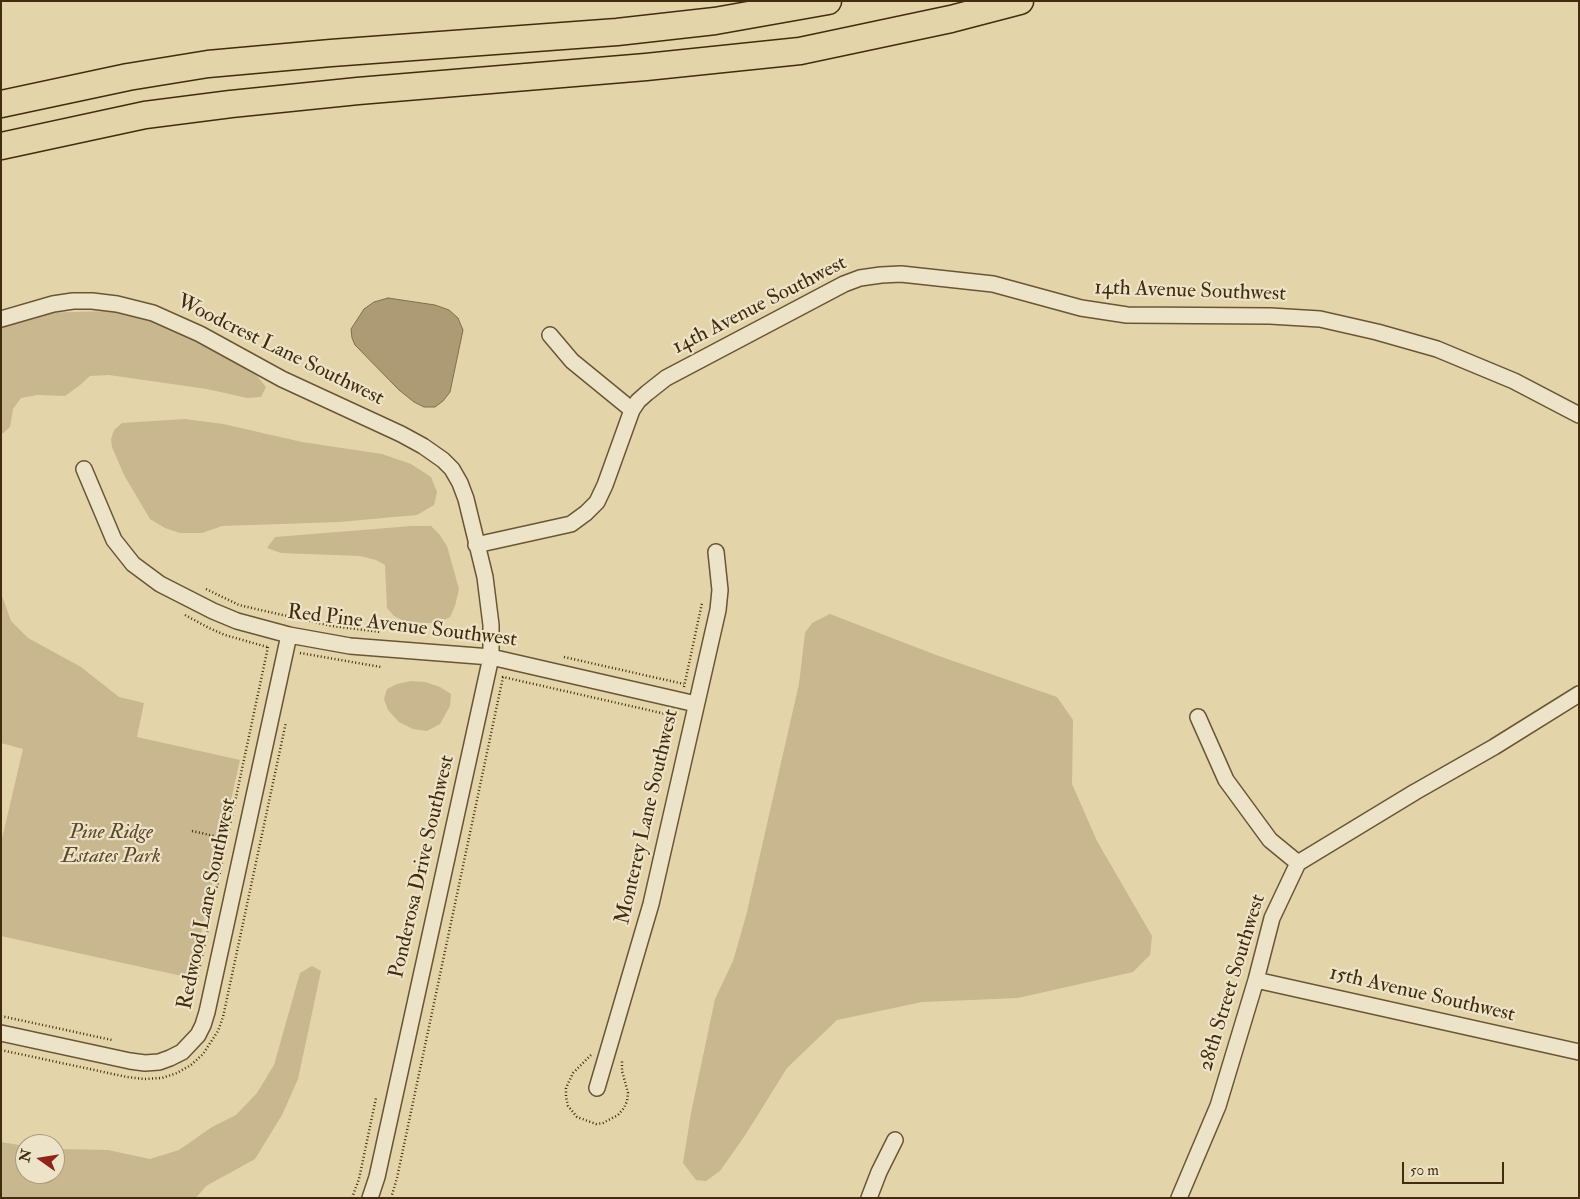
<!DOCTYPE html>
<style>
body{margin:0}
#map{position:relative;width:1580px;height:1199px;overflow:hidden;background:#e4d4aa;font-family:"IM FELL Double Pica",serif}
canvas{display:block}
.frame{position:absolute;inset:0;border:2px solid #422c0d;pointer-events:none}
.north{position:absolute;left:15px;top:1134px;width:50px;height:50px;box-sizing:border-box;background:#ede3c8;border:1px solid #a99a7d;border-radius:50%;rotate:283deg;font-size:14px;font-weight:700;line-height:20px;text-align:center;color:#422c0d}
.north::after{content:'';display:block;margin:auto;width:18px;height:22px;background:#8f2418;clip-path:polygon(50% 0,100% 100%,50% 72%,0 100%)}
.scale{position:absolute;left:1402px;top:1162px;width:102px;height:22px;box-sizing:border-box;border:2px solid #422c0d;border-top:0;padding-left:6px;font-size:15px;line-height:18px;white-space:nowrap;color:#422c0d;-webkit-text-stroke:4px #ede3c8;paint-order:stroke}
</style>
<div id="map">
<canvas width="1580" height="1199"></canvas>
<div class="frame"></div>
<div class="north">N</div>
<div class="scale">50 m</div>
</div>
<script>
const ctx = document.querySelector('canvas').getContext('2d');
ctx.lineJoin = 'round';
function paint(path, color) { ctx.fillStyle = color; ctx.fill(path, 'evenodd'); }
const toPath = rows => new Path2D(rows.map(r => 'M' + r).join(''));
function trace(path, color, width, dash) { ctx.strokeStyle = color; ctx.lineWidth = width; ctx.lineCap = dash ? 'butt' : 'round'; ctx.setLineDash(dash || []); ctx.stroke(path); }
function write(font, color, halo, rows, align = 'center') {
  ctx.font = font + ' "IM FELL Double Pica",serif'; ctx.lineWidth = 4.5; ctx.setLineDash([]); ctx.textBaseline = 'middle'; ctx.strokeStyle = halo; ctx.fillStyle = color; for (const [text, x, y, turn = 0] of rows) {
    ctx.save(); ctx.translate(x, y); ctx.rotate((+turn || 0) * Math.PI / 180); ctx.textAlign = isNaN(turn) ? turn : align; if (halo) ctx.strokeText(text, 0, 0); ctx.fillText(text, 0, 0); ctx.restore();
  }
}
paint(toPath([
 [109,311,150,321,210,347,257,376,266,387,261,397,247,398,207,389,109,375,90,376,80,385,65,396,37,395,21,398,13,409,10,427,1,435,1,314],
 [185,419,223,424,302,442,382,454,411,464,431,477,437,492,434,505,417,515,394,517,339,522,222,526,202,533,180,533,165,528,150,519,124,475,112,447,111,439,114,430,122,423],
 [412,526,431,526,439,534,447,546,459,589,455,606,450,617,438,623,408,623,394,616,387,608,385,565,376,560,360,556,281,553,267,548,275,537],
 [1,593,11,621,28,638,81,667,119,697,144,703,137,737,240,760,191,978,1,936,1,843,23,749,1,743],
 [830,614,936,655,1057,697,1073,720,1072,784,1097,841,1152,936,1150,955,1133,972,1018,998,922,1002,837,1020,787,1068,746,1134,720,1171,706,1181,696,1180,683,1163,691,1113,715,999,733,961,746,916,799,684,805,633,812,623],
 [411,681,425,682,440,687,451,694,450,706,440,724,427,731,413,729,399,722,388,710,384,699,387,689,397,684],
 [312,966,321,971,298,1079,282,1115,255,1159,206,1186,196,1198,1,1198,1,1142,25,1146,25,1174,55,1174,55,1149,108,1150,150,1159,179,1150,212,1127,236,1115,257,1093,274,1065,300,973]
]), '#c8b78f');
const water = toPath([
 [388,298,435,305,449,310,458,318,463,330,450,392,443,401,435,407,424,407,414,402,399,390,355,345,352,338,351,329,364,309,374,302,388,298]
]);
paint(water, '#ad9b75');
trace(water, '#826f4b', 1);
const street = toPath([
 [1,319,53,304,73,301,92,301,117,304,153,313,200,334,282,379,401,434,423,446,443,460,452,469,460,483,466,499,485,577,491,625,491,657,377,1177,370,1198],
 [550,335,572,361,632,410],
 [84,469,114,540,133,564,160,584,213,611,237,621,289,635,350,646,491,657,696,704],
 [476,545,571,524,586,513,597,502,605,485,632,410,638,401,647,393,666,378,844,284,860,278,881,275,901,274,993,284,1081,308,1127,315,1270,316,1320,319,1377,332,1437,349,1514,381,1579,415],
 [1198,717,1226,780,1270,840,1298,863],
 [1256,980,1579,1052],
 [1,1033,130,1061,145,1063,159,1062,170,1058,182,1052,198,1035,203,1025,207,1012,289,635],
 [597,1088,651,904,718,610,720,590,716,552],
 [869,1198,879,1172,895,1140],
 [1179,1198,1218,1106,1256,980,1272,918,1298,863,1415,792,1494,747,1579,694]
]);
const highway = toPath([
 [1,104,128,77,208,64,331,53,617,32,715,21,828,1],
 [1,146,145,115,231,104,358,91,646,67,800,51,951,19,1020,1]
]);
trace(street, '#6a5634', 18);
trace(highway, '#422c0d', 29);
trace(toPath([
 [206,589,239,605,256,609,332,626,381,632],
 [185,615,209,628,225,635,267,647],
 [300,653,381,667],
 [564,657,684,684],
 [684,687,702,603],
 [192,831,227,839],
 [197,980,268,647],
 [1,1016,112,1040],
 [1,1050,127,1077,144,1079,162,1078,177,1073,191,1065,203,1054,218,1031,223,1017,286,722],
 [591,1055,573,1073,566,1088,566,1097,568,1106,577,1117,596,1124,603,1123,618,1115,624,1108,627,1101,628,1093,622,1071,622,1059],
 [352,1198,359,1179,376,1098],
 [391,1198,397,1178,503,677,679,717]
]), '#422c0d', 2.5, [1, 2.5]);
trace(street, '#ede3c8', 15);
trace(highway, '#e4d4aa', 26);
write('21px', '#422c0d', '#ede3c8', [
 ["14th Avenue Southwest",1190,292,2],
 ["14th Avenue Southwest",760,306,-27],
 ["Woodcrest Lane Southwest",280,351,26],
 ["Red Pine Avenue Southwest",402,627,7],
 ["Monterey Lane Southwest",648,817,-77],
 ["Ponderosa Drive Southwest",423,867,-77],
 ["Redwood Lane Southwest",208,904,-78],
 ["28th Street Southwest",1233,983,-73],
 ["15th Avenue Southwest",1422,995,13]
]);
write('italic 21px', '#5d4827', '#ede3c8', [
 ["Pine Ridge",111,833],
 ["Estates Park",111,857]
]);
</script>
